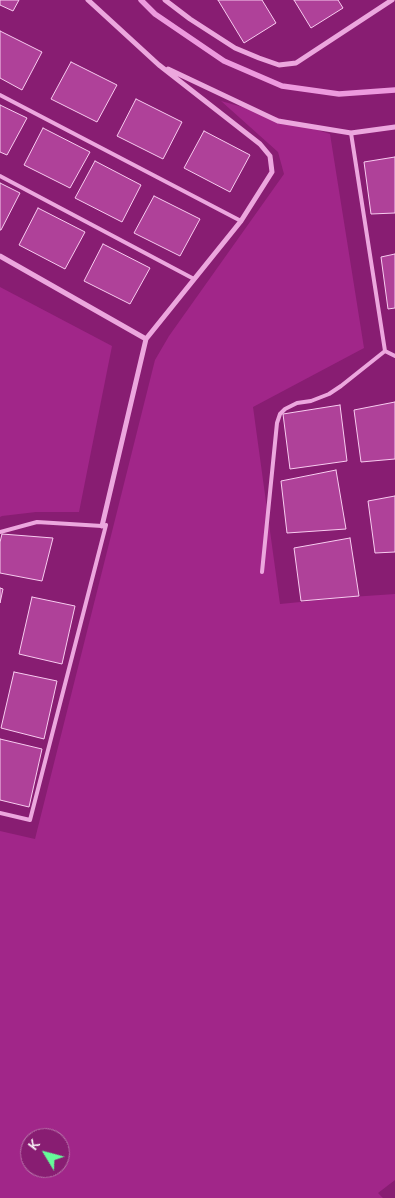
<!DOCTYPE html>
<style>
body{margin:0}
#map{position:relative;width:395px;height:1198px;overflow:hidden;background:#881d72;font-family:Manrope,sans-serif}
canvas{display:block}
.north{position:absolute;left:20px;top:1128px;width:50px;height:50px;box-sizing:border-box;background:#881d72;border:1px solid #b877aa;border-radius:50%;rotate:307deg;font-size:14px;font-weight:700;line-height:20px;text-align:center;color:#fff}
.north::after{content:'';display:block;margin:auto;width:18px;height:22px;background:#65fb9a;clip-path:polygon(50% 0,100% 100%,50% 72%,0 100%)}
</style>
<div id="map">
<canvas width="395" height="1198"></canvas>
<div class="north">K</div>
</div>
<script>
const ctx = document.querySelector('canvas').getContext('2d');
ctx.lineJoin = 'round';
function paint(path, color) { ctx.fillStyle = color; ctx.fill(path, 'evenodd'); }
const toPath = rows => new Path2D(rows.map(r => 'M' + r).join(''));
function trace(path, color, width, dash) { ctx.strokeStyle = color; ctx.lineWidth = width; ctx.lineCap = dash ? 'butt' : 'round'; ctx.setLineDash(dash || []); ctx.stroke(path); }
paint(toPath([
 [221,101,253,110,330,134,364,348,253,407,280,604,351,597,395,594,395,1180,378,1193,383,1198,0,1198,0,831,35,839,155,360,169,336,284,174,278,152],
 [30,1138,60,1138,60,1168,30,1168],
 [0,287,112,346,79,512,36,512,2,516,0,517]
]), '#a12689');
trace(toPath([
 [141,0,155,14,224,61,282,86,339,94,395,90]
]), '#ed9ade', 5.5);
const building = toPath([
 [0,0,19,0,13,11,0,5,0,0],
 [218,0,262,0,276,23,244,43,218,0],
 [294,0,338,0,343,8,311,28,294,0],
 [0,31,42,52,22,90,0,78,0,31],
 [71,62,117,85,97,122,51,99,71,62],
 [136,99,182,122,163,159,117,136,136,99],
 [0,105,27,118,7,155,0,152,0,105],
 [43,128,90,152,70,188,24,165,43,128],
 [204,131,250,155,230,192,184,168,204,131],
 [395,157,395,213,371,214,364,162,395,157],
 [95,161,141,185,122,222,75,198,95,161],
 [0,183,20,193,1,230,0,230,0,183],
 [154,196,200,219,180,256,134,233,154,196],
 [38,208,85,232,65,269,19,245,38,208],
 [103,244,150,268,130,304,84,281,103,244],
 [395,254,395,308,388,309,381,257,395,254],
 [395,402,395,459,361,462,354,410,395,402],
 [340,405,347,461,290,469,283,414,340,405],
 [336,470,346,529,287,533,281,481,336,470],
 [395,496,395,552,375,553,368,501,395,496],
 [2,534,53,538,42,581,0,573,0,542,2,534],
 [350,538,359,596,301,601,294,548,350,538],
 [0,588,3,589,0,603,0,588],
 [32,597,75,606,62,664,19,654,32,597],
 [14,672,57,681,44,739,1,728,14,672],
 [0,739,42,749,29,807,0,800,0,739]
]);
paint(building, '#af4199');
trace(building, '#f8ccf0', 1);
trace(toPath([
 [0,95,241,221],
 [351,133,385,351],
 [0,176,194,279],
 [385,351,395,356],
 [0,532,37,522,102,526],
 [262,572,277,423,280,414,285,409,297,403,311,401,329,394,341,386,385,351],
 [0,813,30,820,106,525]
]), '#eca7de', 4);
trace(toPath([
 [88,0,160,66],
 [165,0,190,19,235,48,259,58,279,65,296,63,392,0],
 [168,69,278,121,351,133,395,127],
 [0,256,146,339,241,221,272,172,270,156,260,144,159,65],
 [102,526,146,339]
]), '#eca7de', 5);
</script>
